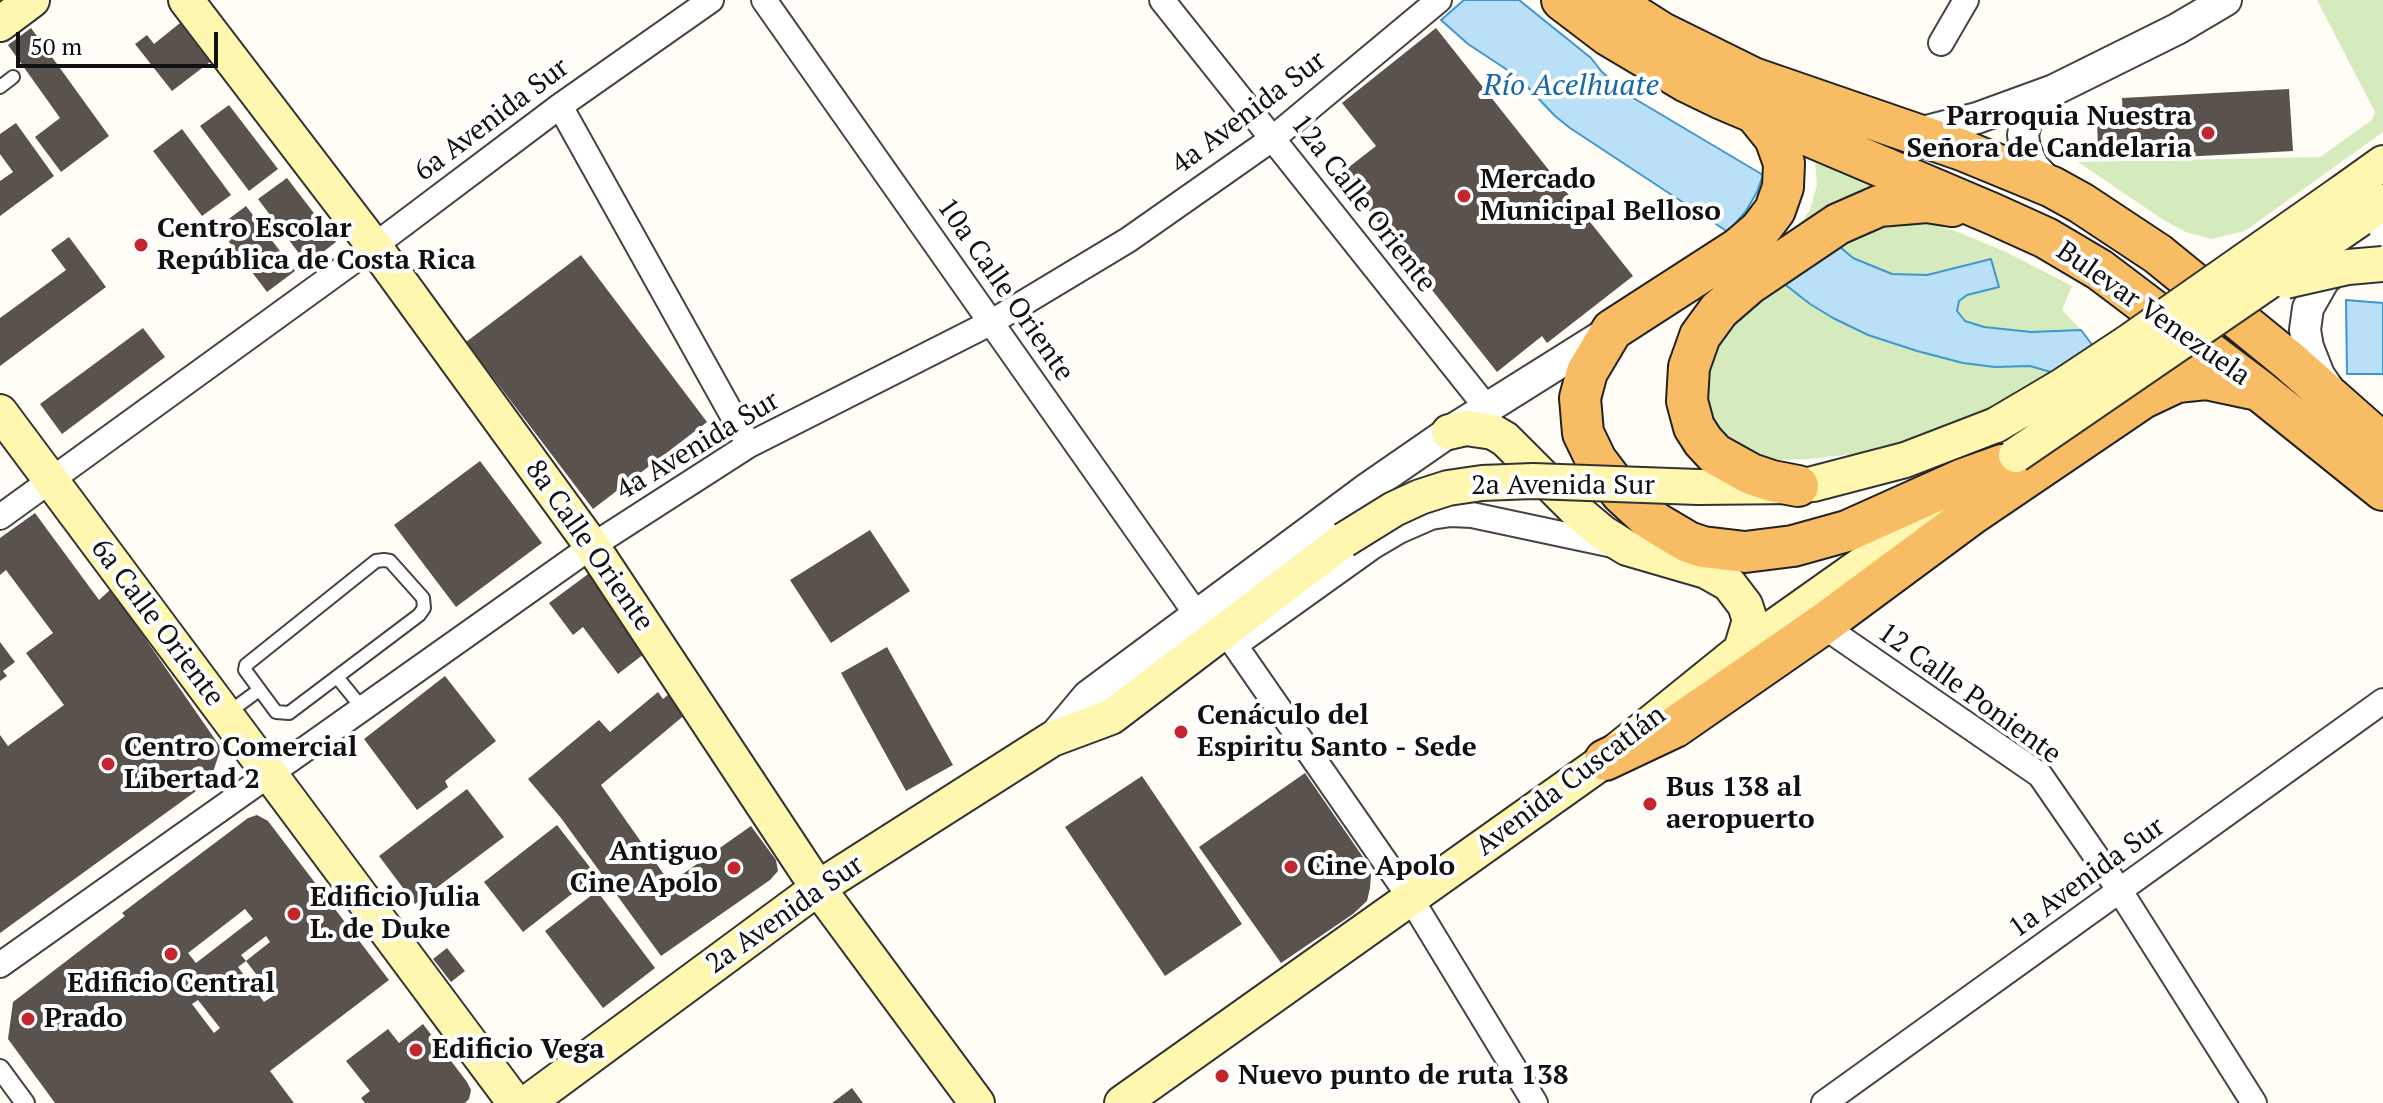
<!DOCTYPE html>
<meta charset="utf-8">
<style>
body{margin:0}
#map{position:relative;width:2383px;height:1103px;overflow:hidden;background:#fffdf5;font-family:"PT Serif",serif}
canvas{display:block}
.scale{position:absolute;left:16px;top:32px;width:202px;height:36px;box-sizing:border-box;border:4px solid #111;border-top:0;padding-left:10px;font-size:24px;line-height:28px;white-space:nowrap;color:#111;-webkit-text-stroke:6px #fff;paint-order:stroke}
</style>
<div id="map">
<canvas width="2383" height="1103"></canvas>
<div class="scale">50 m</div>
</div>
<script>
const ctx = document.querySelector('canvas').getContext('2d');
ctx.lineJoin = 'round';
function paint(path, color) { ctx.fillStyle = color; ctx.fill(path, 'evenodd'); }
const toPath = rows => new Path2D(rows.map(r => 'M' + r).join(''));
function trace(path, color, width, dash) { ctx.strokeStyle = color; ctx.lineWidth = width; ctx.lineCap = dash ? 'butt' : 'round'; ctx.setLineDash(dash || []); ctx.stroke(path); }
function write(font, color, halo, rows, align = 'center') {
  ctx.font = font + ' "PT Serif",serif'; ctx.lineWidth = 8; ctx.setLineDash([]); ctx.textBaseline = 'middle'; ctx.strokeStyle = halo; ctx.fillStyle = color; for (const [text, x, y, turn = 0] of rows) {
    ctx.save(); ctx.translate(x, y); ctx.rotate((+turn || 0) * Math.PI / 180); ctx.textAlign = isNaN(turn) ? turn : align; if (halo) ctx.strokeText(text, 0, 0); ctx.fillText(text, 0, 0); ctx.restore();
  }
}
paint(toPath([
 [2317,0,2383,0,2383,132,2245,231,2211,239,2186,232,2165,221,2078,162,2320,157,2372,120,2375,112],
 [1815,158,1916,189,1796,229,1810,210,1817,185],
 [1924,222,1955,231,2006,252,2072,286,2062,310,2081,330,2031,332,1984,327,1965,321,1957,311,1959,301,1966,295,1999,287,1991,260,1927,275,1892,274,1853,258,1832,240,1866,227],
 [1778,279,1810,304,1833,318,1896,345,1962,363,1995,367,2030,366,2054,373,1987,411,1915,440,1893,446,1870,452,1810,459,1776,460,1753,455,1730,441,1716,425,1710,413,1706,387,1709,360,1729,325]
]), '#d5ebbd');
const water = toPath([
 [1464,0,1519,0,1591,58,1602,72,1630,96,1763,175,1757,192,1746,211,1728,232,1570,128,1555,116,1518,77,1468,44,1441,20,1464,0],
 [1832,240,1853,258,1892,274,1927,275,1991,259,1999,287,1967,295,1959,301,1957,311,1965,321,1984,327,2031,332,2081,330,2093,346,2054,373,2030,366,1995,367,1963,363,1917,351,1868,335,1833,318,1810,304,1778,279,1832,240],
 [2346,300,2383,303,2383,374,2347,374,2346,300]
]);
paint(water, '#b9e0f7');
trace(water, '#3f96cf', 2);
paint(toPath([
 [180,23,210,62,172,91,135,44,147,35,154,44],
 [31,28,109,136,61,172,35,137,60,118,8,45],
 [1436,28,1633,276,1547,343,1542,336,1497,372,1340,174,1376,146,1342,103],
 [2289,89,2293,151,2126,160,2125,146,2098,147,2097,122,2123,121,2122,98],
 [229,105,278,169,249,191,200,126],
 [16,123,54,176,0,216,0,181,13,172,0,154,0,134],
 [182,129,231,195,202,216,153,151],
 [287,178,336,242,307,264,258,199],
 [246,206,295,271,267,292,218,227],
 [69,237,106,287,0,366,0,318,66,270,51,250],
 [581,255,707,422,593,509,466,342],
 [143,328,165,357,62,434,40,404],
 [480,461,542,543,456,607,394,525],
 [35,513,99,600,111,589,221,748,210,781,0,933,0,735,8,746,64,705,26,653,53,633,6,570,0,575,0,538],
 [870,530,910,591,831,643,790,580],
 [595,569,653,647,618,674,583,627,573,635,549,603],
 [0,642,15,662,3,671,7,676,0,681],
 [887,647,953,765,906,791,841,673],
 [445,676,496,741,445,781,448,787,417,810,364,739],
 [676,688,693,708,601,785,670,883,751,826,776,860,778,871,770,880,661,956,561,818,528,779,599,720,610,732,658,692,663,699],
 [1305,773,1365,860,1371,875,1370,888,1367,901,1353,914,1281,963,1199,847],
 [1142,776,1242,924,1165,976,1065,827],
 [467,789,504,837,415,904,379,856],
 [257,815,268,821,389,980,270,1071,294,1103,55,1103,8,1039,13,1002,125,916,122,913,248,818],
 [245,909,253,919,196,963,188,953],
 [266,936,270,942,246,961,273,996,264,1002,238,967,246,961,241,955],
 [198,1000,220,1028,214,1033,192,1004],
 [557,825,596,875,523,932,484,882],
 [597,891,655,968,603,1008,545,931],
 [447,948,465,971,451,982,433,959],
 [423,1024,467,1082,471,1090,469,1099,465,1103,365,1103,361,1098,370,1091,346,1061,388,1029,399,1043],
 [852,1088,863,1103,832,1103]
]), '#5a524d');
const service = toPath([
 [0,87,13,77],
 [384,560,390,561,423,598,424,608,419,615,289,713,276,712,245,670,246,665,376,561,384,560],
 [337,677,363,709],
 [228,713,259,690]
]);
const pedestrian = toPath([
 [0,1069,25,1103]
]);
const minor = toPath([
 [764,0,1197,615],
 [1162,0,1487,408],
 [1941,43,1966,0],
 [560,106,749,445],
 [0,517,374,246,560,106,711,0],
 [1822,625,2040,775,2120,891,2254,1103],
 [1225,631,1411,899,1535,1103],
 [1235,645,1372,547,1399,531,1431,517,1451,514,1472,515,1613,545],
 [0,965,592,546,749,445,990,323,1128,240,1272,139,1439,0],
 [1824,1103,2383,701]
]);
const tertiary = toPath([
 [2050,94,2037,105,2027,119,2023,135,2025,149,2033,166,2052,187],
 [1915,134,1977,118,2054,90,2177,29,2226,0],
 [2328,388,2319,375,2308,347,2305,330,2308,308,2324,280,2357,249,2365,242,2383,238],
 [1052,739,1088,696,1368,488,1449,432,1610,331]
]);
const secondary = toPath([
 [186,0,374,246,592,546,818,888,977,1103],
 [0,24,32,0],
 [2341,193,2383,163],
 [2360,219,2383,202],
 [0,412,515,1103],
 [1449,432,1466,428,1493,432,1505,439,1578,512,1603,533,1627,548,1706,571,1729,584,1745,605,1750,620,1741,650],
 [1698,487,1798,486,1813,484,1905,460,1996,425],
 [527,1103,818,888,1052,739,1111,717,1344,540],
 [1122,1103,1605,760,1741,650,1967,490]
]);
const trunk = toPath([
 [1562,0,1608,35,1687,82,1720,98,1993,214,2046,238,2100,270,2260,391,2383,490],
 [1610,0,1662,33,1753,78,1962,150,2052,187,2081,203,2158,254,2288,360,2383,444],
 [1754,112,1775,138,1784,163,1783,187,1775,210,1760,230,1739,248,1612,330,1587,372,1580,398,1583,433,1596,460,1621,493,1647,517,1661,526,1688,542,1703,547,1745,552,1793,546,1847,531,1963,479,2002,465],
 [1798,486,1772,481,1751,474,1715,454,1703,441,1694,427,1687,401,1689,367,1700,336,1719,310,1749,284,1838,224,1879,206,1927,202,1952,206],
 [1605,760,1675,727,1822,625,1972,514,2143,398,2177,382,2206,379,2253,389]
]);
trace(service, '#444', 16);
trace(pedestrian, '#444', 22);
trace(minor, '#444', 28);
trace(tertiary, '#444', 34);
trace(secondary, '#333', 38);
trace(trunk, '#222', 44);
trace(service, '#fff', 12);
trace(pedestrian, '#fff', 18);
trace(minor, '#fff', 24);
trace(tertiary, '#fff', 30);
trace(secondary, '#fff6b0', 34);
trace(trunk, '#f7bc64', 40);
const secondaryBridge = toPath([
 [2286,281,2348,267,2383,264],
 [1996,425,2062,386,2130,341,2341,193],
 [2016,455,2360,219],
 [1344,540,1394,509,1420,497,1448,488,1482,483,1533,481,1698,487]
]);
trace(secondaryBridge, '#333', 38, []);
trace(secondaryBridge, '#fff6b0', 34);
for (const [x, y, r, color] of [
 [2208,133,8,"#c4262e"],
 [1464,196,8,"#c4262e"],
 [141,245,8,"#c4262e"],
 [1181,732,8,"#c4262e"],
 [108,764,8,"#c4262e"],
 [1650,804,8,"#c4262e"],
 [1291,867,8,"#c4262e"],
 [734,868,8,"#c4262e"],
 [294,914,8,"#c4262e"],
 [171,954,8,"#c4262e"],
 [28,1019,8,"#c4262e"],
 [416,1050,8,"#c4262e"],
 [1222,1076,8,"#c4262e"]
]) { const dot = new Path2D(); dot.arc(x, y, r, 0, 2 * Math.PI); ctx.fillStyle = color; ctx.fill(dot); trace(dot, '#fff', 3); }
write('28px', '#111', '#fff', [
 ["4a Avenida Sur",1249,113,-37],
 ["6a Avenida Sur",492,120,-37],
 ["12a Calle Oriente",1363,204,52],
 ["10a Calle Oriente",1005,290,55],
 ["Bulevar Venezuela",2153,314,35],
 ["4a Avenida Sur",698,446,-31],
 ["2a Avenida Sur",1563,486],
 ["8a Calle Oriente",589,546,55],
 ["6a Calle Oriente",157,623,53],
 ["12 Calle Poniente",1969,694,36],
 ["Avenida Cuscatlán",1571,781,-37],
 ["1a Avenida Sur",2087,878,-36],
 ["2a Avenida Sur",785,915,-35]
]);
write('bold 28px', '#111', '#fff', [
 ["Parroquia Nuestra",2192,117,"right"],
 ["Señora de Candelaria",2192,149,"right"],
 ["Mercado",1480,180],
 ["Municipal Belloso",1480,212],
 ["Centro Escolar",157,229],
 ["República de Costa Rica",157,261],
 ["Cenáculo del",1197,716],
 ["Espiritu Santo - Sede",1197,748],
 ["Centro Comercial",124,748],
 ["Libertad 2",124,780],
 ["Bus 138 al",1666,788],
 ["aeropuerto",1666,820],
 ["Antiguo",718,852,"right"],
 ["Cine Apolo",718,884,"right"],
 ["Cine Apolo",1307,867],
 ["Edificio Julia",310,898],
 ["L. de Duke",310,930],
 ["Edificio Central",171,984,"center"],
 ["Prado",44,1019],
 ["Edificio Vega",432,1050],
 ["Nuevo punto de ruta 138",1238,1076]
], 'left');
write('italic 30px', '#1768a6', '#fff', [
 ["Río Acelhuate",1571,86]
]);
</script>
